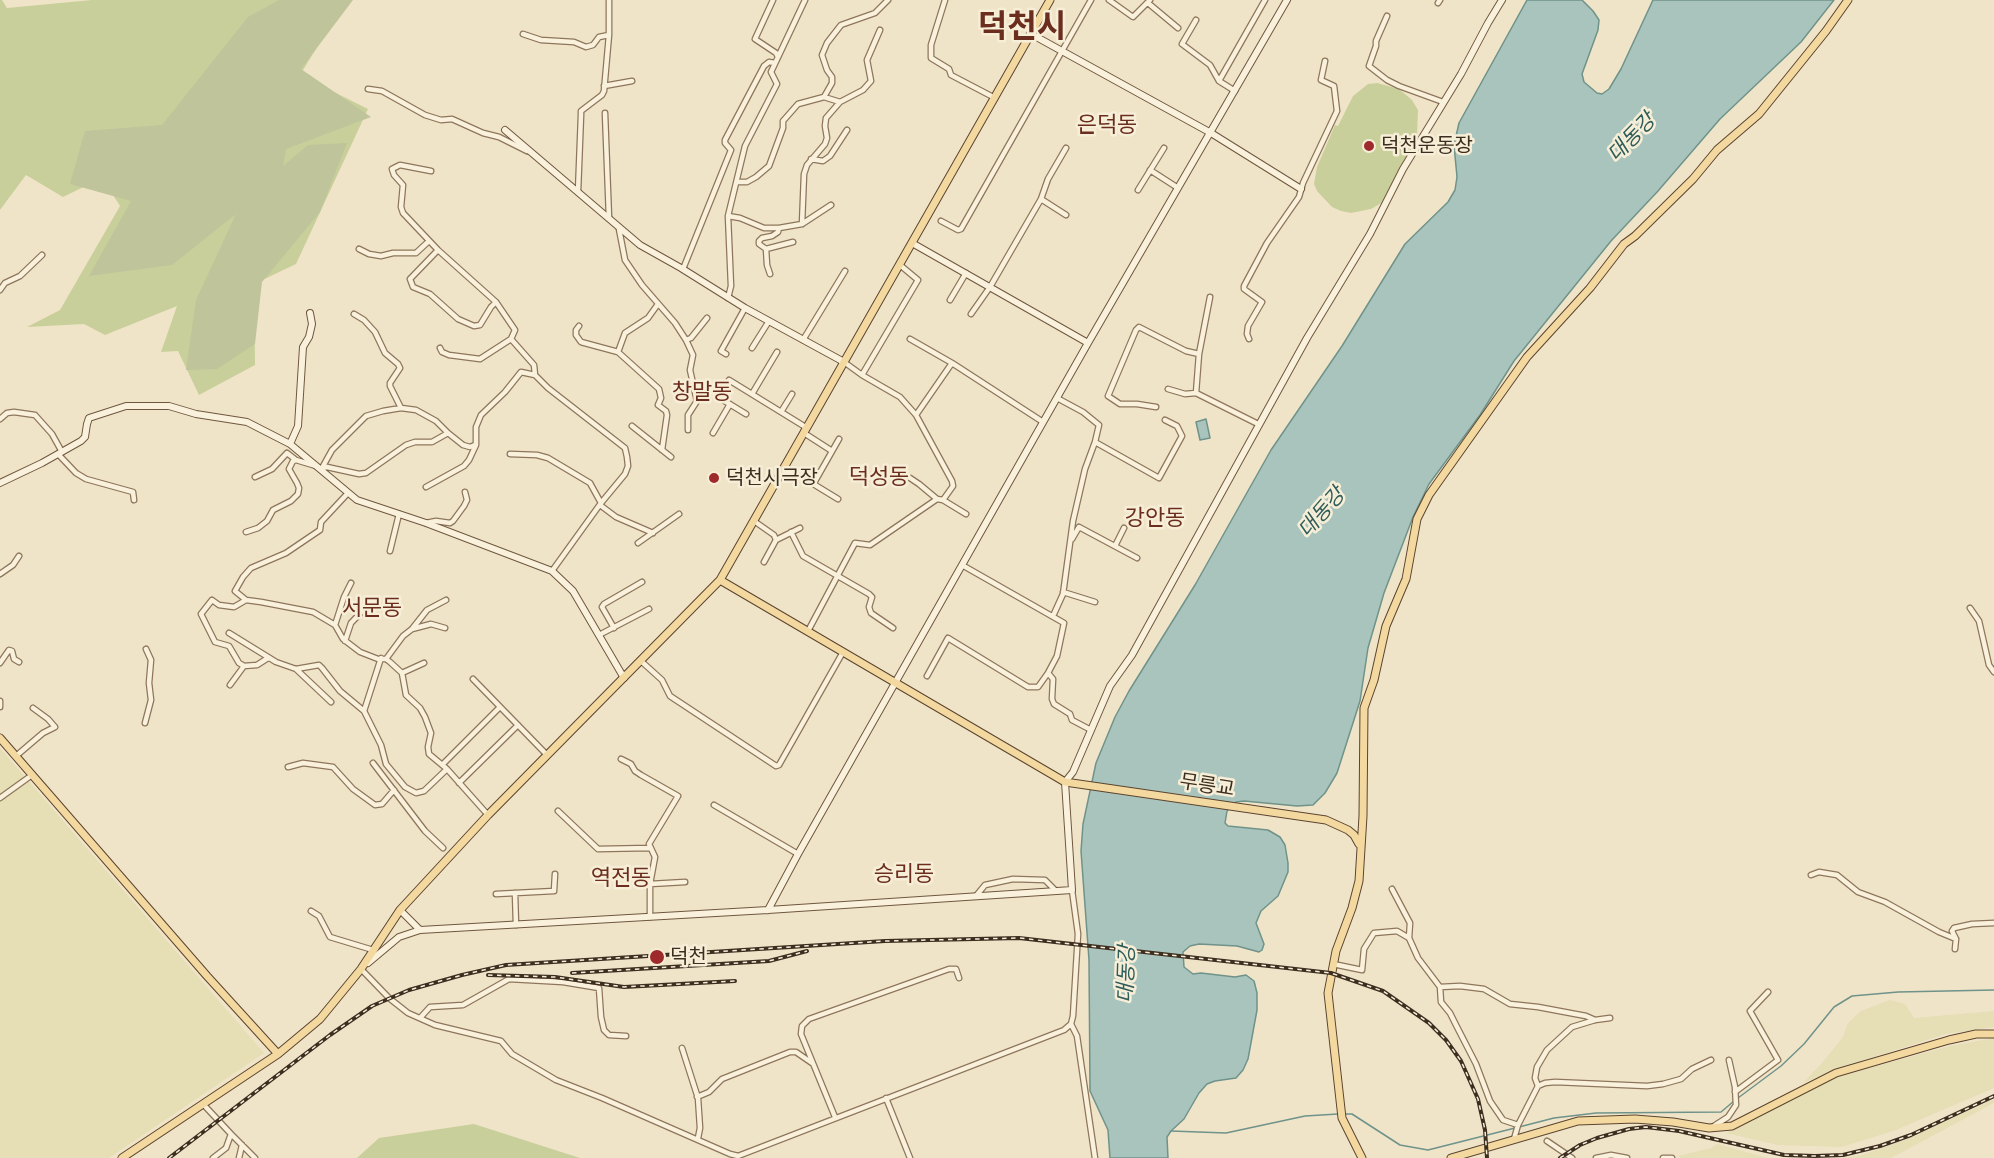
<!DOCTYPE html>
<meta charset="utf-8">
<style>
body{margin:0}
canvas{display:block;background:#f0e4c8}
</style>
<canvas width="1994" height="1158"></canvas>
<script>
const ctx = document.querySelector('canvas').getContext('2d');
ctx.lineJoin = 'round';
function paint(path, color) { ctx.fillStyle = color; ctx.fill(path, 'evenodd'); }
const toPath = rows => new Path2D(rows.map(r => 'M' + r).join(''));
function trace(path, color, width, dash) { ctx.strokeStyle = color; ctx.lineWidth = width; ctx.lineCap = dash ? 'butt' : 'round'; ctx.setLineDash(dash || []); ctx.stroke(path); }
function write(font, color, halo, rows, align = 'center') {
  ctx.font = font + ' "Zilla Slab","Noto Sans KR",serif'; ctx.lineWidth = 5; ctx.setLineDash([]); ctx.textBaseline = 'middle'; ctx.strokeStyle = halo; ctx.fillStyle = color; for (const [text, x, y, turn = 0] of rows) {
    ctx.save(); ctx.translate(x, y); ctx.rotate((+turn || 0) * Math.PI / 180); ctx.textAlign = isNaN(turn) ? turn : align; if (halo) ctx.strokeText(text, 0, 0); ctx.fillText(text, 0, 0); ctx.restore();
  }
}
paint(toPath([
 [0,748,264,1053,109,1158,0,1158],
 [1890,1000,1905,1004,1914,1018,1994,1011,1994,1027,1946,1034,1835,1069,1803,1083,1821,1064,1843,1037,1848,1023,1861,1011],
 [1994,1038,1994,1088,1896,1130,1842,1147,1778,1145,1726,1133,1750,1119,1840,1076,1950,1046],
 [1994,1099,1994,1103,1891,1158,1841,1158,1862,1155,1905,1140],
 [1717,1144,1768,1158,1680,1158,1678,1156,1711,1148]
]), '#e6deb5');
paint(toPath([
 [0,0,2,0,7,8,92,0,346,0,300,75,368,109,296,264,254,284,255,365,199,395,178,351,161,352,177,306,105,335,84,324,27,327,60,310,120,206,102,178,63,197,26,175,0,210],
 [1377,83,1399,89,1412,100,1418,110,1417,137,1383,202,1371,209,1351,213,1341,211,1332,207,1317,191,1314,184,1317,167,1335,125,1338,126,1353,96,1368,84],
 [474,1124,580,1158,357,1158,379,1138]
]), '#c9cf9b');
paint(toPath([
 [279,0,353,0,301,69,371,117,286,149,283,166,308,145,347,143,320,212,262,282,255,344,217,369,186,370,196,300,236,214,172,265,89,276,131,201,70,184,85,131,162,125,248,17]
]), '#bfc49a');
const water = toPath([
 [1527,0,1582,0,1593,11,1599,20,1598,30,1582,74,1584,82,1597,93,1602,94,1609,89,1621,69,1653,0,1834,0,1801,42,1720,119,1658,191,1611,241,1514,361,1480,415,1429,484,1413,517,1384,593,1368,648,1360,701,1337,773,1325,793,1313,805,1297,806,1244,801,1236,802,1227,811,1225,823,1228,826,1268,830,1280,837,1285,845,1288,863,1288,872,1278,896,1261,911,1256,923,1264,944,1262,950,1259,952,1237,946,1199,944,1190,946,1183,952,1184,967,1193,974,1201,973,1235,977,1246,975,1254,981,1257,993,1257,1010,1248,1059,1243,1070,1236,1078,1215,1081,1207,1084,1199,1093,1184,1119,1171,1131,1167,1137,1168,1158,1110,1158,1108,1130,1090,1091,1089,960,1081,851,1083,824,1096,763,1115,717,1129,691,1195,585,1271,450,1342,346,1405,244,1448,202,1455,190,1457,177,1454,145,1459,123,1527,0],
 [1206,419,1210,438,1200,440,1196,422,1206,419]
]);
paint(water, '#a9c4bc');
trace(water, '#6f938a', 1.5);
trace(toPath([
 [1738,1098,1781,1066,1804,1044,1834,1007,1852,996,1898,992,1994,990],
 [1343,1114,1352,1114,1400,1145,1428,1150,1515,1128],
 [1519,1127,1554,1118,1596,1113,1721,1112,1734,1101],
 [1171,1131,1226,1133,1305,1116,1338,1114]
]), '#6f938a', 1.5);
const street = toPath([
 [773,0,755,39,776,53,778,57],
 [945,0,931,45,931,58,949,69,951,75,995,98],
 [1109,0,1133,17,1150,0],
 [1148,3,1178,28],
 [1438,3,1440,0],
 [1387,16,1376,41,1376,46,1369,66,1387,80,1399,86,1443,102],
 [1196,20,1182,44,1210,65,1219,81,1235,91],
 [523,34,541,40,574,42,586,47,593,45,599,37,609,35],
 [1219,81,1265,0],
 [604,86,632,81],
 [368,89,382,91,425,115,441,120,452,119,483,133,499,137,527,151],
 [824,97,832,83,832,77,827,70,822,55,827,43,841,25,875,13,888,0],
 [605,113,609,218],
 [811,159,823,161,830,156,847,130],
 [1150,170,1178,188],
 [431,171,400,165,392,169,394,175,403,185,401,207,403,213,438,250,496,302,515,330,511,339,480,359,449,355,442,352,440,348],
 [737,182,747,182,756,177,769,166,783,128,783,121,798,104,824,97,840,102,863,90,871,81,867,60,880,30],
 [1138,190,1164,148],
 [578,192,581,115,581,111,602,95,604,91,609,35,609,0],
 [1041,199,1066,215],
 [728,216,740,218,764,228,779,228,802,224,831,205],
 [941,221,958,230,961,229,1091,0],
 [802,224,804,174,807,165,825,144,827,138,825,126,826,118,840,102],
 [619,229,625,260,642,285,675,323,686,340,693,355,690,370,697,401,688,415,688,430],
 [359,249,369,254,381,256,393,253,416,253,429,241],
 [766,249,793,242],
 [438,250,410,279,413,287,430,294,458,319,474,326,480,325,491,307,496,302],
 [683,269,731,150,725,143,725,140,764,66,769,62,775,63],
 [770,274,767,265,766,249,759,244,759,241,762,238,772,236,778,232,779,228],
 [0,290,5,283,20,276,42,255],
 [1210,297,1199,354,1196,393,1258,424],
 [728,298,731,286,728,216,745,146,777,84,771,72,805,0],
 [950,300,966,273],
 [354,314,364,320,375,332,385,353,398,364,400,368,390,383,390,386,401,408],
 [971,314,990,287,1041,199,1048,179,1066,148],
 [579,326,576,330,576,335,581,342,618,352,659,389,661,398,658,405,666,411,667,415,662,450],
 [511,339,534,365,535,375,548,388,625,448,627,457,628,466,625,474,601,503,552,571],
 [910,339,952,363,916,415],
 [1249,339,1247,334,1248,326,1262,302,1244,289,1244,286,1267,243,1299,197,1303,183,1337,111,1334,86,1321,80,1325,61],
 [686,340,691,338,707,318],
 [803,340,845,271],
 [752,348,769,321],
 [618,352,625,333,648,318,658,304],
 [726,354,721,351,745,308],
 [844,362,862,375,900,397,916,415,952,481,953,486,943,500],
 [952,363,1043,422],
 [862,375,918,280,900,265],
 [729,380,807,428],
 [1168,389,1185,394,1196,393],
 [719,392,723,400,746,414],
 [752,394,777,352],
 [1156,407,1137,404,1120,404,1108,396,1136,330,1139,327,1186,351,1199,354],
 [781,412,792,394],
 [0,419,7,413,14,412,35,415,52,434,62,452],
 [632,426,671,457],
 [713,433,730,404],
 [804,433,832,451],
 [1095,442,1159,478,1182,436,1177,426,1165,420],
 [58,454,76,473,86,479,133,492,134,500],
 [510,454,537,455,548,458,590,483,601,503],
 [322,468,327,467,359,474,366,473,406,445,415,442,432,442,448,433,463,445,470,447,475,445],
 [322,468,332,450,366,416,383,411,401,408,416,410,436,421,448,433],
 [255,477,272,469,287,453,296,460],
 [910,478,919,484,937,499],
 [426,487,464,466,469,460,476,445,476,427,481,415,505,392,521,372,535,375],
 [838,499,815,485,814,483,839,439],
 [600,505,616,517,653,533],
 [754,521,774,535,776,540,764,562],
 [426,523,436,521,450,523,453,521,464,506,467,500,465,492],
 [246,532,258,528,267,521,273,510,291,501,298,494,299,488,297,483,289,469,293,461,296,460,316,466],
 [791,532,803,556,869,594,872,597,869,607,871,613,893,628],
 [1072,539,1079,527,1137,558],
 [776,540,800,528],
 [638,543,679,514],
 [1115,546,1124,528],
 [390,551,399,514],
 [962,565,1064,623,1057,656,1048,673,1053,679,1052,699,1054,704,1070,714,1072,720,1091,730],
 [0,574,13,565,19,556],
 [1063,592,1095,602],
 [246,600,235,591,243,577,251,568,286,553,320,530,321,522,348,493],
 [1970,608,1979,621,1989,665,1994,672],
 [1053,616,1063,594,1073,521,1085,469,1095,442,1099,425,1083,412,1057,398],
 [335,625,344,597,351,583],
 [614,628,602,607,604,604,642,582],
 [412,629,431,624,445,628],
 [808,631,855,543,870,545,937,499,943,500,966,514],
 [229,633,276,662,296,669,319,665,322,668,340,691,364,711,381,745,386,764,405,787,416,793,424,791,447,769,488,815],
 [599,635,649,609],
 [345,641,351,623,372,601],
 [268,658,257,665,244,666,239,663,229,646,215,642,201,614,212,600,219,605,234,607,246,600,261,602,313,612,335,625,343,639,360,652,378,659,386,659,390,662,402,673,406,695,420,708,425,717,431,733,428,747,429,754,447,769],
 [386,659,403,636,412,629,427,610,446,600],
 [641,661,662,680,670,696,776,766,779,765,843,652],
 [0,663,9,650,12,651,14,659,19,662],
 [296,669,331,702],
 [402,673,424,663],
 [927,676,948,638,1028,687,1038,687,1048,673],
 [473,679,547,755],
 [230,685,244,666],
 [0,701,0,707],
 [364,711,381,658],
 [145,723,151,700,149,683,151,660,146,649],
 [16,756,43,733,55,727,48,719,33,708],
 [621,759,631,764,635,771,641,775,678,796,649,844,655,857,650,884,650,917],
 [373,763,425,831,443,848],
 [442,765,500,707],
 [288,767,303,763,333,767,353,789,375,805,382,804,394,790],
 [459,783,518,725],
 [0,798,32,775],
 [714,805,798,854],
 [558,811,598,849,650,848],
 [1811,875,1819,872,1837,875,1858,892,1885,902,1939,932,1956,939],
 [650,884,685,882],
 [1392,889,1410,923,1409,938,1418,958,1440,987,1441,1002,1450,1013,1456,1025,1476,1064,1490,1101,1503,1120,1518,1125],
 [515,893,516,925],
 [496,894,554,891,555,874],
 [976,896,985,885,1013,879,1045,880,1056,891],
 [311,911,319,916,330,937,373,950],
 [1955,949,1956,939,1952,931,1954,928,1972,924,1994,923],
 [1333,964,1362,970,1364,949,1374,933,1397,931,1409,938],
 [361,969,389,998,408,1013,435,1025,501,1041,512,1054,556,1080,602,1098,730,1154,738,1156,1064,1030,1071,1024,1073,1016,1078,934,1072,890],
 [1440,987,1460,986,1484,989,1510,1004,1538,1007,1586,1016,1595,1020],
 [420,1018,430,1007,463,1005,509,979,563,982,599,988,601,1017,604,1030,609,1035,626,1036],
 [1071,1024,1077,1036,1095,1158],
 [682,1048,698,1098,700,1128,698,1138],
 [1538,1086,1545,1083,1555,1082,1647,1086,1663,1084,1681,1079,1692,1069,1711,1060],
 [1735,1092,1778,1060,1750,1011,1768,992],
 [697,1097,709,1092,722,1079,790,1052,796,1052,812,1063],
 [886,1098,910,1158],
 [203,1104,231,1134,226,1148,213,1158],
 [835,1117,801,1034,802,1026,809,1019,949,969,956,969,959,978],
 [1714,1126,1728,1117,1736,1105,1735,1087,1729,1060],
 [231,1134,255,1158],
 [1514,1139,1518,1125,1538,1086,1535,1078,1537,1067,1547,1050,1572,1027,1595,1020,1610,1018],
 [1547,1141,1572,1158],
 [239,1158,242,1145],
 [1596,1158,1611,1155,1627,1158],
 [1663,1158,1672,1158]
]);
const secondary = toPath([
 [1031,34,1211,133,1301,189],
 [505,130,640,245,681,268,745,308,844,362],
 [912,243,1088,343],
 [290,444,298,426,303,347,309,337,312,324,310,313],
 [0,483,42,463,81,441,85,437,87,424,89,418,126,406,169,406,196,414,247,422,290,444,357,500,426,523,552,571,573,591,624,678],
 [400,910,420,930],
 [768,910,798,854,1088,343,1287,0],
 [368,963,399,937,420,930,768,910,1072,890,1065,782,1073,772,1110,686,1132,655,1307,338,1370,234,1403,169,1461,74,1488,23,1502,0]
]);
const primary = toPath([
 [720,580,1065,782,1326,820,1348,830,1354,835,1359,844],
 [0,738,207,976,278,1054],
 [122,1158,278,1054,320,1019,361,969,400,910,488,815,720,580,1050,0],
 [1362,1158,1342,1118,1328,993,1336,951,1352,908,1359,881,1363,816,1364,708,1374,680,1386,626,1406,579,1417,519,1429,495,1527,357,1590,288,1624,244,1635,236,1693,179,1717,150,1759,114,1826,31,1848,0],
 [1451,1158,1578,1121,1635,1119,1673,1122,1709,1128,1732,1126,1836,1073,1949,1040,1976,1034,1994,1034]
]);
trace(street, '#8d765c', 7);
trace(secondary, '#6f573f', 8);
trace(primary, '#5b4430', 9);
trace(street, '#faf1dc', 4.5);
trace(secondary, '#faf1dc', 6);
trace(primary, '#f3d9a0', 7);
const rail = toPath([
 [572,973,769,961,807,951],
 [488,975,555,977,624,987,735,981],
 [169,1158,330,1035,372,1006,409,990,462,975,506,965,885,941,1019,938,1331,973,1383,991,1429,1023,1446,1040,1461,1061,1478,1099,1485,1130,1487,1158],
 [1560,1158,1580,1145,1597,1138,1629,1129,1646,1127,1679,1131,1784,1155,1815,1156,1843,1155,1880,1146,1911,1135,1994,1096]
]);
trace(rail, '#3d2e20', 4);
trace(rail, '#f7eed8', 1.5, [4.5]);
for (const [x, y, r, color] of [
 [1369,146,6,"#9e2a2b"],
 [714,478,6,"#9e2a2b"],
 [657,957,8,"#9e2a2b"]
]) { const dot = new Path2D(); dot.arc(x, y, r, 0, 2 * Math.PI); ctx.fillStyle = color; ctx.fill(dot); trace(dot, '#f7eed8', 2); }
write('20px', '#3d2e20', '#f7eed8', [
 ["덕천운동장",1381,146],
 ["덕천시극장",726,478],
 ["덕천",670,957]
], 'left');
write('20px', '#3d2e20', '#f7eed8', [
 ["무릉교",1207,786,9]
]);
write('italic 21px', '#2f5d5a', '#f7eed8', [
 ["대동강",1632,138,-46],
 ["대동강",1322,513,-49],
 ["대동강",1127,974,-88]
]);
write('22px', '#6b2e1e', '#f7eed8', [
 ["은덕동",1107,126],
 ["창말동",702,393],
 ["덕성동",879,478],
 ["강안동",1155,519],
 ["서문동",372,609],
 ["승리동",904,875],
 ["역전동",621,879]
]);
write('bold 32px', '#6b2e1e', '#f7eed8', [
 ["덕천시",1022,28]
]);
</script>
